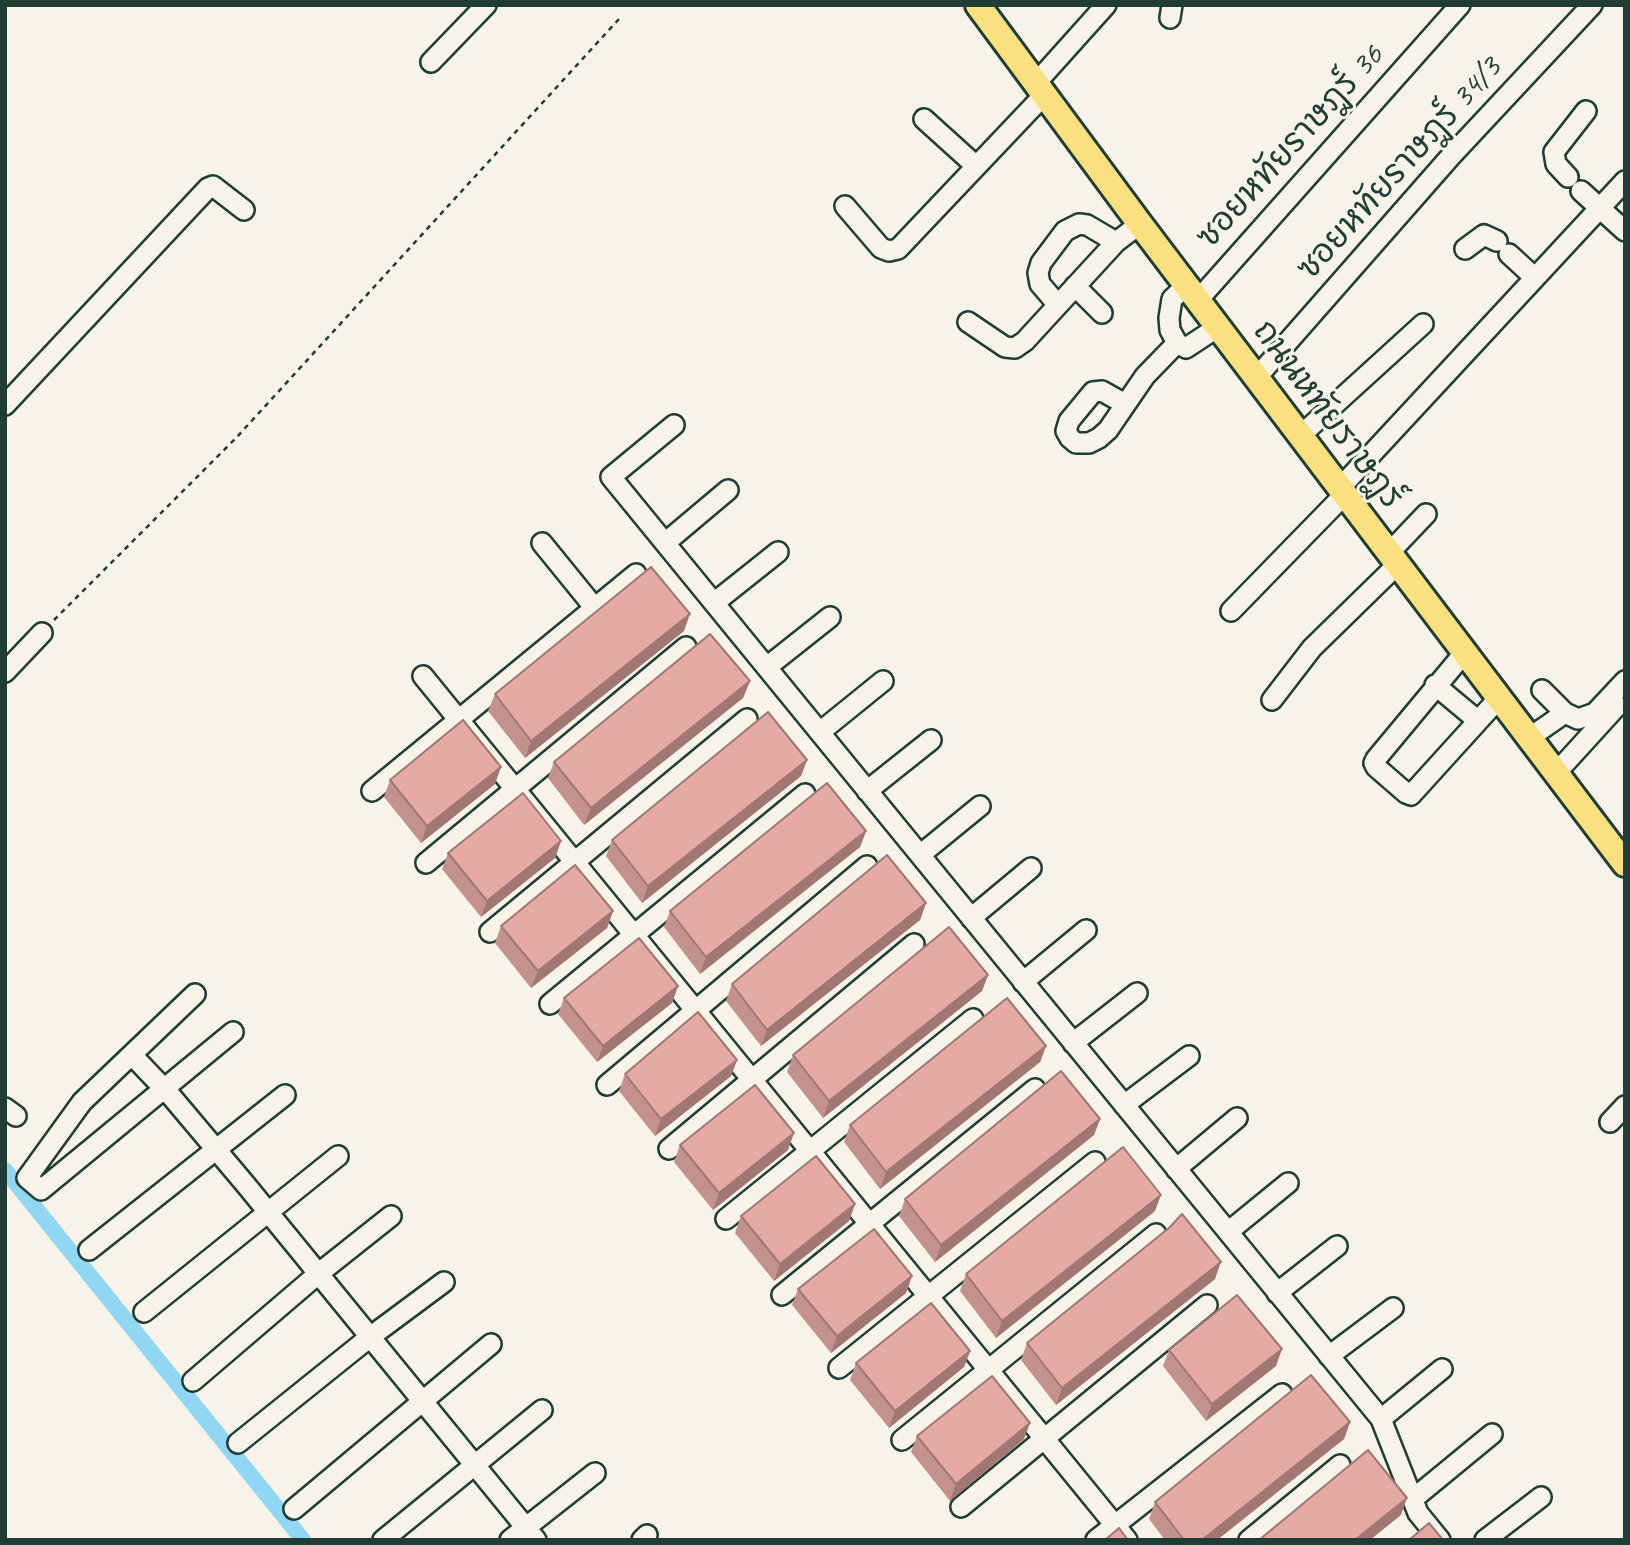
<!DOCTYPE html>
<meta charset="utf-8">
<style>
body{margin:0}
#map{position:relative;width:1630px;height:1545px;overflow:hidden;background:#f7f3e8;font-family:Caveat,sans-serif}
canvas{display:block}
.frame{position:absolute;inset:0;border:7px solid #1f3d34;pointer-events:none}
</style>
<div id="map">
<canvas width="1630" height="1545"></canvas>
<div class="frame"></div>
</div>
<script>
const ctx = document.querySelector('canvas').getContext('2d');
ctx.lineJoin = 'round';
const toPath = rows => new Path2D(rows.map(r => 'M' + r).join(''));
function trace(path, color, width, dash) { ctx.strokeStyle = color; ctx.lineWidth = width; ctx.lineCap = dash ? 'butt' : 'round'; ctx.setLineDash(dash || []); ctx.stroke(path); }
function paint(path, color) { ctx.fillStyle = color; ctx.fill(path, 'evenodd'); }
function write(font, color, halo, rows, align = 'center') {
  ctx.font = font + ' Caveat,"Playpen Sans Thai",sans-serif'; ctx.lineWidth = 6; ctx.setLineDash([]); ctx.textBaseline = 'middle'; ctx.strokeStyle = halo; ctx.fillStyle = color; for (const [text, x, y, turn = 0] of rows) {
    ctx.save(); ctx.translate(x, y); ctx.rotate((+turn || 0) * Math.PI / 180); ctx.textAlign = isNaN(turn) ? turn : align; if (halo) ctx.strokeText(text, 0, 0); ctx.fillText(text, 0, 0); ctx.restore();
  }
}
trace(toPath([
 [5,1170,303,1540]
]), '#91d6f3', 16);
const minor = toPath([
 [1170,18,1172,5],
 [431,62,486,5],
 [1036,83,1106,5],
 [924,119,976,166],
 [1568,177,1556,164,1554,152,1586,111],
 [1581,191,1625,231],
 [845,206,881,248,889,251,898,249,1045,94],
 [1465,249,1484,235,1497,241],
 [1509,254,1534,277],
 [1075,286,1102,313],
 [1198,300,1460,5],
 [1058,305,1040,284,1038,273,1041,263,1065,231,1079,224,1087,225,1116,242],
 [968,322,1005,347,1015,348,1025,341,1116,242,1140,224],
 [1177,343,1170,330,1169,318,1172,299,1187,285],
 [1257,377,1451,156,1592,5],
 [1125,404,1102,391,1093,392,1069,421,1066,431,1070,438,1076,443,1089,443,1099,438,1108,430,1145,376,1177,343,1186,348,1218,327],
 [5,405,208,188,213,186,244,210],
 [674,425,611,477,1381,1419,1418,1513,1440,1540],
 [1300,436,1423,324],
 [1340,488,1625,181],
 [542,543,594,607],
 [665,543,728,490],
 [1389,553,1426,514],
 [714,603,778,552],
 [1231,611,1345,494],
 [1465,652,1376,759,1374,763,1376,767,1406,793,1411,795,1499,698],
 [767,667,830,617],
 [5,672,42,633],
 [423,676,1127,1540],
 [1435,685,1477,720],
 [1542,690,1565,713],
 [1272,700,1312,648,1398,564],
 [820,732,883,681],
 [1529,738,1565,713,1578,719,1595,713,1625,681],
 [1556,773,1617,706],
 [372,791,636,574],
 [867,791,931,740],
 [920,855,980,806],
 [426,863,686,647],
 [971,918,1031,868],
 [490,932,747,719],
 [1023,982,1086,930],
 [195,994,82,1102,27,1178,41,1190,233,1032],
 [550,1004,805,794],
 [1073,1043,1137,993],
 [132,1055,171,1096,246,1185,536,1540],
 [607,1085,867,866],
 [1124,1105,1189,1056],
 [5,1108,16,1116],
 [1610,1122,1625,1106],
 [669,1149,914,944],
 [1176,1169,1237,1118],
 [726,1219,973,1019],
 [1228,1232,1288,1183],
 [89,1250,285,1095],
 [1277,1293,1337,1246],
 [782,1295,1035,1089],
 [144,1312,338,1156],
 [1329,1356,1393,1308],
 [839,1368,1095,1162],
 [193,1381,318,1274,391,1216],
 [1381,1419,1442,1369],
 [902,1440,1156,1234],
 [238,1443,370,1337,444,1282],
 [1413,1499,1492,1434],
 [961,1507,1207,1305],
 [294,1509,491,1344],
 [383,1540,542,1410],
 [510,1540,595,1473],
 [642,1540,647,1535],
 [1096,1540,1282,1394],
 [1249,1540,1340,1465],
 [1485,1540,1541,1497]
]);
const major = toPath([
 [978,5,1140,224,1625,864]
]);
trace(minor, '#1f3d34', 24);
trace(major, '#1f3d34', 30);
trace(toPath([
 [54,620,236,438,619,19]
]), '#1f3d34', 2.5, [5, 5]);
trace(minor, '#f7f3e8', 19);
trace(major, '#fbe080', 24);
paint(toPath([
 [684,631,525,758,488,711,495,694],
 [750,681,743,698,584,825,548,778,554,762],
 [807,760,801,776,642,903,606,856,612,840],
 [390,780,495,784,421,843,384,797],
 [866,831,860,847,700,974,664,927,670,911],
 [561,841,555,858,481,917,442,869,448,853],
 [926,903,920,920,761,1046,726,1001,732,984],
 [613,911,607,928,531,988,495,943,501,926],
 [988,975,982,991,823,1118,787,1072,793,1055],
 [678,986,672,1003,597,1062,558,1014,564,998],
 [1046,1046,1040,1062,880,1189,844,1142,850,1125],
 [737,1060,731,1076,655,1136,619,1091,625,1074],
 [1100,1119,1094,1135,935,1262,899,1216,905,1199],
 [680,1145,788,1150,713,1210,674,1162],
 [855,1204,849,1221,774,1281,735,1233,741,1216],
 [1155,1211,996,1338,960,1291,966,1274],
 [912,1276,906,1293,831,1353,792,1305,798,1289],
 [1215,1279,1056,1405,1021,1360,1027,1343],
 [1169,1350,1276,1366,1206,1421,1163,1366],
 [970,1351,964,1367,889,1428,850,1380,856,1363],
 [1350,1422,1344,1439,1217,1540,1165,1540,1149,1519,1155,1502],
 [917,1436,1024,1439,950,1501,911,1452]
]), '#c4928c');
paint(toPath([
 [690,614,684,631,525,758,531,741],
 [750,681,743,698,584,825,591,808],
 [807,760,801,776,642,903,648,886],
 [501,767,495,784,421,843,427,826],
 [866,831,860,847,700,974,706,957],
 [561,841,555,858,481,917,487,901],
 [926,903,920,920,761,1046,767,1030],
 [613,911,607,928,531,988,538,971],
 [988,975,982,991,823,1118,829,1101],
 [678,986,672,1003,597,1062,603,1046],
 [1046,1046,1040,1062,880,1189,886,1172],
 [737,1060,731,1076,655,1136,661,1119],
 [1100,1119,1094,1135,935,1262,941,1245],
 [794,1133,788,1150,713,1210,719,1193],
 [1161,1195,1155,1211,996,1338,1002,1321],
 [855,1204,849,1221,774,1281,780,1264],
 [1221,1262,1215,1279,1056,1405,1062,1388],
 [912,1276,906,1293,831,1353,837,1336],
 [1282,1349,1276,1366,1206,1421,1212,1404],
 [970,1351,964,1367,889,1428,895,1411],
 [1350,1422,1344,1439,1217,1540,1202,1540],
 [1030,1423,1024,1439,950,1501,956,1484],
 [1407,1498,1401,1515,1370,1540,1355,1540]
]), '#a07772');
const building = toPath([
 [651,567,690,614,531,741,495,694,651,567],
 [710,634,750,681,591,808,554,762,710,634],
 [768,712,807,760,648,886,612,840,768,712],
 [463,720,501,767,427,826,390,780,463,720],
 [827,783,866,831,706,957,670,911,827,783],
 [523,793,561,841,487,901,448,853,523,793],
 [887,855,926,903,767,1030,732,984,887,855],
 [575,865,613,911,538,971,501,926,575,865],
 [949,927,988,975,829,1101,793,1055,949,927],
 [639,938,678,986,603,1046,564,998,639,938],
 [1007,998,1046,1046,886,1172,850,1125,1007,998],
 [698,1012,737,1060,661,1119,625,1074,698,1012],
 [1061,1071,1100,1119,941,1245,905,1199,1061,1071],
 [755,1085,794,1133,719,1193,680,1145,755,1085],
 [1123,1147,1161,1195,1002,1321,966,1274,1123,1147],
 [816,1156,855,1204,780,1264,741,1216,816,1156],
 [1182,1214,1221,1262,1062,1388,1027,1343,1170,1227,1182,1214],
 [874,1229,912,1276,837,1336,798,1289,874,1229],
 [1237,1295,1282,1349,1212,1404,1169,1350,1237,1295],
 [931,1303,970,1351,895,1411,856,1363,931,1303],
 [1311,1375,1350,1422,1202,1540,1184,1540,1155,1502,1311,1375],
 [992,1376,1030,1423,956,1484,917,1436,992,1376],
 [1368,1450,1407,1498,1355,1540,1259,1540,1368,1450],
 [1429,1523,1443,1540,1409,1540,1429,1523],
 [1119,1528,1128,1540,1105,1540,1119,1528]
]);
paint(building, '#e4aaa3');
trace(building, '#a07772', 2);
write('33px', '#1f3d34', '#f7f3e8', [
 ["ซอยหทัยราษฎร์ 36",1291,147,-48],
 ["ซอยหทัยราษฎร์ 34/3",1400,169,-48],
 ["ถนนหทัยราษฎร์",1327,415,53]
]);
</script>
